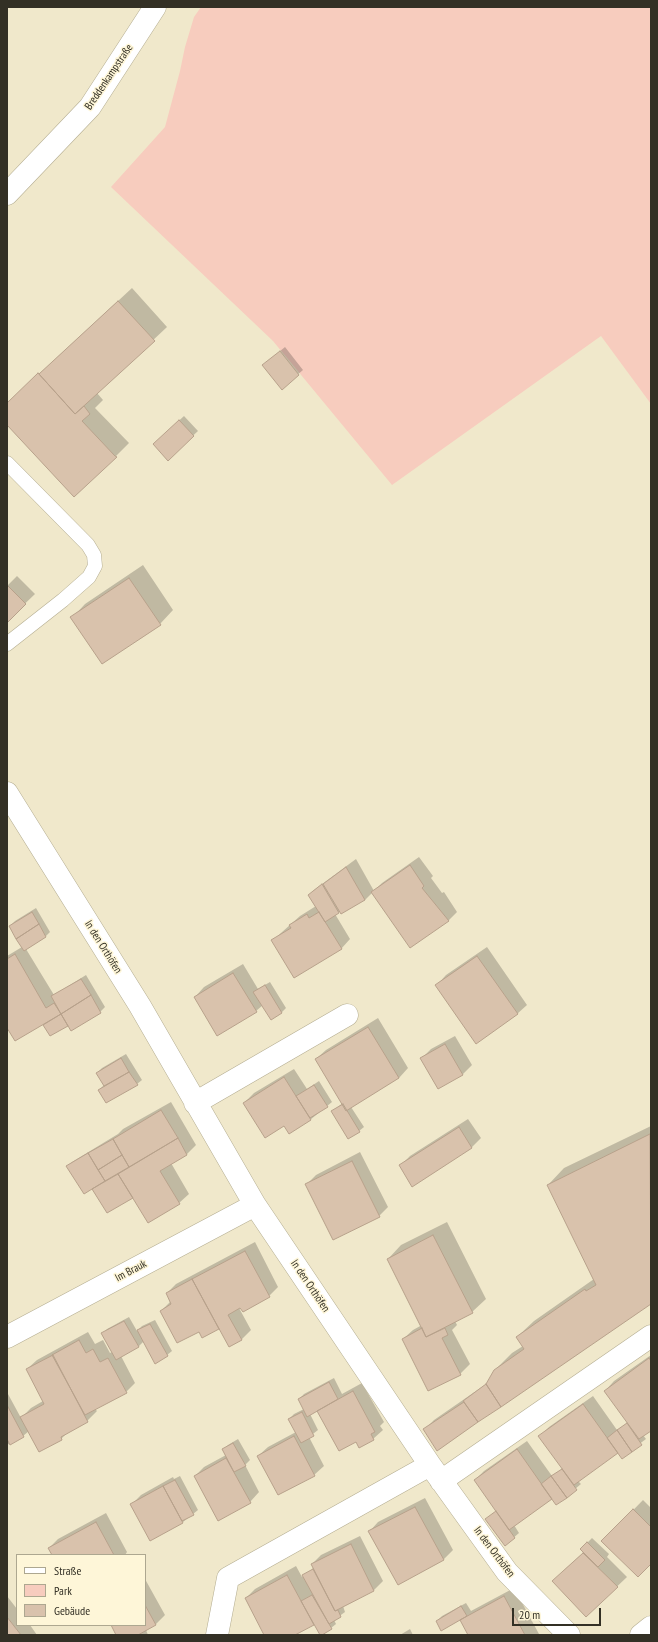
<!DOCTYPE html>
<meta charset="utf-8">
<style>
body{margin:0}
#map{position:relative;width:658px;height:1642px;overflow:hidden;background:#f0e8cb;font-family:"PT Sans Narrow",sans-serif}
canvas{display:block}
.frame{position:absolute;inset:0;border:8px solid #333025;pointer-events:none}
.legend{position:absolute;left:16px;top:1554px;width:130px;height:72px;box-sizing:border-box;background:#fef6d8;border:1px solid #ada790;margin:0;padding:5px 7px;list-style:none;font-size:12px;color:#333025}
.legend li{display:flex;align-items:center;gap:8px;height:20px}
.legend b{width:20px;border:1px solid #ada790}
.scale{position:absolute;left:512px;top:1608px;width:89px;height:18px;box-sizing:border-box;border:2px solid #333025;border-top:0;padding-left:5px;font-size:12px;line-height:14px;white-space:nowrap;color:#333025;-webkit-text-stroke:3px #fef6d8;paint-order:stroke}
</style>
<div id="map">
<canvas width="658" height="1642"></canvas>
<div class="frame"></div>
<ul class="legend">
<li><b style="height:5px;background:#fff"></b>Straße</li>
<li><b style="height:11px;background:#f7ccbe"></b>Park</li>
<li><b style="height:11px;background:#d9c2ac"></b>Gebäude</li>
</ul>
<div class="scale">20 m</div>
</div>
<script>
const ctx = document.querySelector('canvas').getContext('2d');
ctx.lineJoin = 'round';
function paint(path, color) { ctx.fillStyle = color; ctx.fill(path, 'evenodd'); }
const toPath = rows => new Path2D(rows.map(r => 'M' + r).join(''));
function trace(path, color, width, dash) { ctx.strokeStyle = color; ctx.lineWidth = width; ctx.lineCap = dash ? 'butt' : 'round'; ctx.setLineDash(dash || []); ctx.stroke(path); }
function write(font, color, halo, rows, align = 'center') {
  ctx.font = font + ' "PT Sans Narrow",sans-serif'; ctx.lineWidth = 3; ctx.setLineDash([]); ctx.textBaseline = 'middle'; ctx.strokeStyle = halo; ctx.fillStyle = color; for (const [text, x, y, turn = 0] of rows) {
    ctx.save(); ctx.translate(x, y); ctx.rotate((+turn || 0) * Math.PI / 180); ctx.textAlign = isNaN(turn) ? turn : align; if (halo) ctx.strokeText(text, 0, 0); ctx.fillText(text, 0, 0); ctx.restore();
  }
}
paint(toPath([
 [201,7,651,7,651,404,601,336,392,485,273,341,111,187,165,127,180,71,185,47,194,17]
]), '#f7ccbe');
paint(toPath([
 [132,288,167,327,97,393,103,400,95,408,129,443,115,457,7,423,7,404],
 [285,347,303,370,282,388,268,361],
 [184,416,198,431,168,459,154,444],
 [143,565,173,610,160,624,72,618,85,604],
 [17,576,35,594,7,621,7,586],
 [419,857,433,876,431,878,442,893,444,892,457,912,448,921,373,892,365,900,335,914,350,939,341,949,272,941,300,916,316,906,309,895,314,890,356,859,374,891,382,883],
 [36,908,50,932,46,936,26,949,54,995,86,975,105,1007,100,1012,68,1024,50,1035,44,1025,47,1022,7,1026,7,956,22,947,10,926,15,921],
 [487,947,527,1005,517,1014,437,985,446,975],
 [243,964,258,989,270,982,286,1008,281,1013,263,1005,256,1011,195,997,204,987],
 [378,1018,408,1068,399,1078,351,1107,364,1127,359,1131,332,1111,343,1103,316,1059,326,1050],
 [455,1036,472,1065,462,1075,421,1059,431,1049],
 [126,1054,142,1080,137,1084,99,1090,104,1085,97,1073,102,1068],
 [294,1069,307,1089,319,1081,332,1102,310,1120,285,1125,244,1103,254,1093],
 [171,1102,196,1145,187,1154,171,1163,189,1194,179,1203,133,1196,107,1212,93,1188,68,1166,72,1162,118,1134,123,1129],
 [468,1119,481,1138,471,1148,401,1165,410,1156],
 [651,1126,651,1303,477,1421,424,1430,434,1420,489,1382,495,1370,512,1353,523,1346,517,1337,534,1321,594,1279,548,1185,564,1168],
 [360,1152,388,1207,379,1216,307,1184,316,1175],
 [447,1222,486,1299,472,1312,455,1321,457,1325,452,1330,470,1364,460,1374,403,1339,413,1330,422,1325,388,1259,401,1245],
 [255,1242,278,1287,269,1296,239,1308,251,1330,242,1339,230,1345,219,1327,203,1336,200,1330,161,1311,171,1301,167,1293,176,1284],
 [129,1317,137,1331,142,1326,155,1320,172,1351,167,1355,144,1341,138,1347,121,1356,135,1383,126,1392,95,1409,97,1411,87,1421,70,1430,61,1439,29,1431,23,1436,7,1445,7,1395,8,1394,21,1418,31,1408,43,1401,27,1369,37,1360,88,1332,95,1344,103,1340,110,1353,112,1352,103,1334,107,1329],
 [651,1355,651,1429,643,1435,646,1439,622,1457,618,1452,578,1481,581,1484,557,1504,552,1498,514,1525,519,1533,505,1545,497,1511,475,1480,484,1471,527,1441,552,1476,563,1468,540,1436,549,1427,593,1396,617,1430,628,1423,605,1391,614,1381],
 [334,1378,342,1394,362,1383,384,1422,380,1426,383,1430,373,1439,357,1441,318,1410,310,1414,318,1430,309,1437,324,1466,314,1475,258,1456,268,1447,296,1432,289,1419,294,1414,304,1409,299,1399,304,1394],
 [238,1439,250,1460,245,1465,259,1492,250,1502,195,1476,204,1467,226,1455,223,1450,228,1445],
 [180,1476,198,1510,183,1522,151,1540,132,1504,141,1495,173,1477,174,1479],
 [425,1498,453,1550,444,1559,398,1584,369,1532,378,1522],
 [643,1500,651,1508,651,1563,603,1541],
 [106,1513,127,1552,125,1555,53,1555,49,1548,58,1539],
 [360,1536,383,1581,374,1590,343,1606,345,1612,334,1620,336,1624,331,1628,315,1623,293,1635,266,1635,246,1598,255,1589,296,1566,302,1577,314,1568,312,1564,321,1555],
 [592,1538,609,1554,607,1557,627,1577,586,1616,562,1572,584,1552,581,1549],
 [145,1579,165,1615,156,1624,146,1630,148,1635,118,1635,112,1625,145,1625],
 [514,1588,539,1634,538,1635,469,1635,461,1621,465,1617,437,1621,442,1616,466,1603,471,1611],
 [7,1596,17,1609,17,1625,30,1625,37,1635,7,1635],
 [410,1629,413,1635,400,1635]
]), '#0003');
const building = toPath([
 [118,301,155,341,75,414,39,374,118,301],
 [280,351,299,375,282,390,262,365,280,351],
 [38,373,75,414,84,406,90,414,82,421,115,456,117,457,74,497,7,425,7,403,38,373],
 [179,420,194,436,168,461,153,444,179,420],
 [129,578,161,625,102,664,70,617,129,578],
 [7,585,26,604,7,623,7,585],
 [410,865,424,886,422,888,449,921,410,948,371,892,410,865],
 [346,867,365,900,341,914,323,884,346,867],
 [322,884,339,913,325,922,308,895,322,884],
 [32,912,39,924,16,939,9,926,32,912],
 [319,912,342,949,294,978,271,940,291,928,289,925,307,914,309,918,319,912],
 [39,924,46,937,24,951,16,939,39,924],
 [15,954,46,1008,54,1003,61,1014,15,1041,7,1028,7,959,15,954],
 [477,956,518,1014,476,1044,435,985,477,956],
 [233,973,257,1012,217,1036,194,997,233,973],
 [81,979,91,995,61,1014,51,996,81,979],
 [265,985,282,1013,271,1020,253,992,265,985],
 [91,995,101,1013,71,1031,61,1014,91,995],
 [61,1014,68,1026,50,1036,43,1025,61,1014],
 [368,1027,399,1078,346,1111,315,1059,368,1027],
 [445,1044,463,1075,438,1089,420,1058,445,1044],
 [121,1058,129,1072,104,1086,96,1073,121,1058],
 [129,1072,138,1085,106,1103,98,1090,129,1072],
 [284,1077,311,1120,289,1134,284,1126,265,1138,243,1103,284,1077],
 [314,1085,328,1107,310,1118,296,1096,314,1085],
 [343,1104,360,1132,348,1139,331,1111,343,1104],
 [161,1110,178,1138,129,1167,113,1139,161,1110],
 [459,1127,472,1148,412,1187,399,1165,459,1127],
 [650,1134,651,1304,501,1407,486,1384,494,1370,524,1349,516,1337,585,1289,586,1291,596,1285,547,1185,650,1134],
 [178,1138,187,1155,160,1171,180,1204,148,1223,118,1174,178,1138],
 [113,1139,122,1155,98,1170,88,1153,113,1139],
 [88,1153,105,1181,84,1194,66,1166,88,1153],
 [122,1155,129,1167,105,1181,98,1170,122,1155],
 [352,1161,380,1217,333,1240,305,1184,352,1161],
 [118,1174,133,1198,107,1213,92,1189,118,1174],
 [433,1235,473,1313,426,1337,387,1259,433,1235],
 [245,1251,270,1297,243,1312,240,1308,228,1315,242,1340,229,1347,192,1279,245,1251],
 [192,1279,219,1329,202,1338,199,1332,177,1343,160,1311,171,1304,166,1293,192,1279],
 [124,1321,139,1347,116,1360,101,1333,124,1321],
 [150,1324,168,1356,155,1364,137,1330,150,1324],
 [422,1328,426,1337,445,1328,448,1335,442,1338,461,1375,428,1391,402,1339,422,1328],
 [79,1340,86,1353,93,1349,100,1362,108,1358,127,1393,85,1415,52,1355,79,1340],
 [53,1355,88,1422,61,1437,62,1440,39,1452,20,1417,44,1404,26,1369,53,1355],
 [649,1358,651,1361,651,1431,639,1439,604,1391,649,1358],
 [329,1382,338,1399,307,1417,298,1399,329,1382],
 [486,1384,501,1407,478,1422,463,1401,486,1384],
 [353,1391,375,1432,371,1434,374,1440,359,1448,356,1442,339,1451,317,1411,353,1391],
 [464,1402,478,1422,437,1451,423,1429,464,1402],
 [583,1404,618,1453,574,1485,538,1436,583,1404],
 [7,1405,24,1437,10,1445,7,1439,7,1405],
 [302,1412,314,1436,301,1443,288,1419,302,1412],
 [627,1423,642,1445,632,1452,617,1430,627,1423],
 [617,1430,632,1452,622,1459,607,1438,617,1430],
 [294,1436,315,1476,278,1495,257,1456,294,1436],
 [233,1443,246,1466,234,1472,222,1449,233,1443],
 [517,1449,552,1499,509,1530,474,1480,517,1449],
 [226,1458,251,1503,218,1521,194,1476,226,1458],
 [562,1469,577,1490,567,1498,551,1476,562,1469],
 [551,1476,567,1498,556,1505,541,1484,551,1476],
 [175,1480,194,1515,182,1521,163,1486,175,1480],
 [163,1486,183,1523,150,1541,130,1504,163,1486],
 [415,1507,444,1560,398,1585,368,1531,415,1507],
 [633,1509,651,1527,651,1564,638,1577,601,1541,633,1509],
 [496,1511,515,1538,505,1546,485,1519,496,1511],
 [96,1522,114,1555,52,1555,48,1548,96,1522],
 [587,1542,605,1560,598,1567,580,1549,587,1542],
 [351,1544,374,1591,335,1611,311,1564,351,1544],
 [583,1553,618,1587,586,1617,552,1581,583,1553],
 [313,1569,335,1611,338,1610,341,1617,329,1624,302,1575,313,1569],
 [287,1575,314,1625,295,1635,264,1635,245,1598,287,1575],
 [312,1595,332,1629,322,1635,320,1635,301,1601,312,1595],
 [504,1596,525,1635,468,1635,460,1620,504,1596],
 [145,1605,156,1625,138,1635,116,1635,111,1625,145,1625,145,1605],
 [461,1606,467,1616,441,1631,436,1621,461,1606],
 [7,1617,21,1635,7,1635,7,1617]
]);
paint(building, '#d9c2ac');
trace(building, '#b7a18b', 1);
const lane = toPath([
 [7,463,88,545,94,555,95,566,89,577,63,600,7,644]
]);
const street = toPath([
 [7,793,140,1006,255,1205,430,1465,507,1572,569,1635],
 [195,1103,347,1015],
 [7,1337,255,1205],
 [441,1481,651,1336],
 [217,1635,228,1578,430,1465],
 [641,1635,651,1627]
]);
const secondary = toPath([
 [7,194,90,107,155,7]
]);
trace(lane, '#b4ad91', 15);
trace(street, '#b4ad91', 23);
trace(secondary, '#b4ad91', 23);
trace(lane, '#fff', 14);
trace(street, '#fff', 22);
trace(secondary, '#fff', 22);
write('11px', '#333025', '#fef6d8', [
 ["Breddenkampstraße",109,77,-56],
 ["In den Orthöfen",103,947,58],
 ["Im Brauk",131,1271,-28],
 ["In den Orthöfen",310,1286,56],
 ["In den Orthöfen",494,1552,53]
]);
</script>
